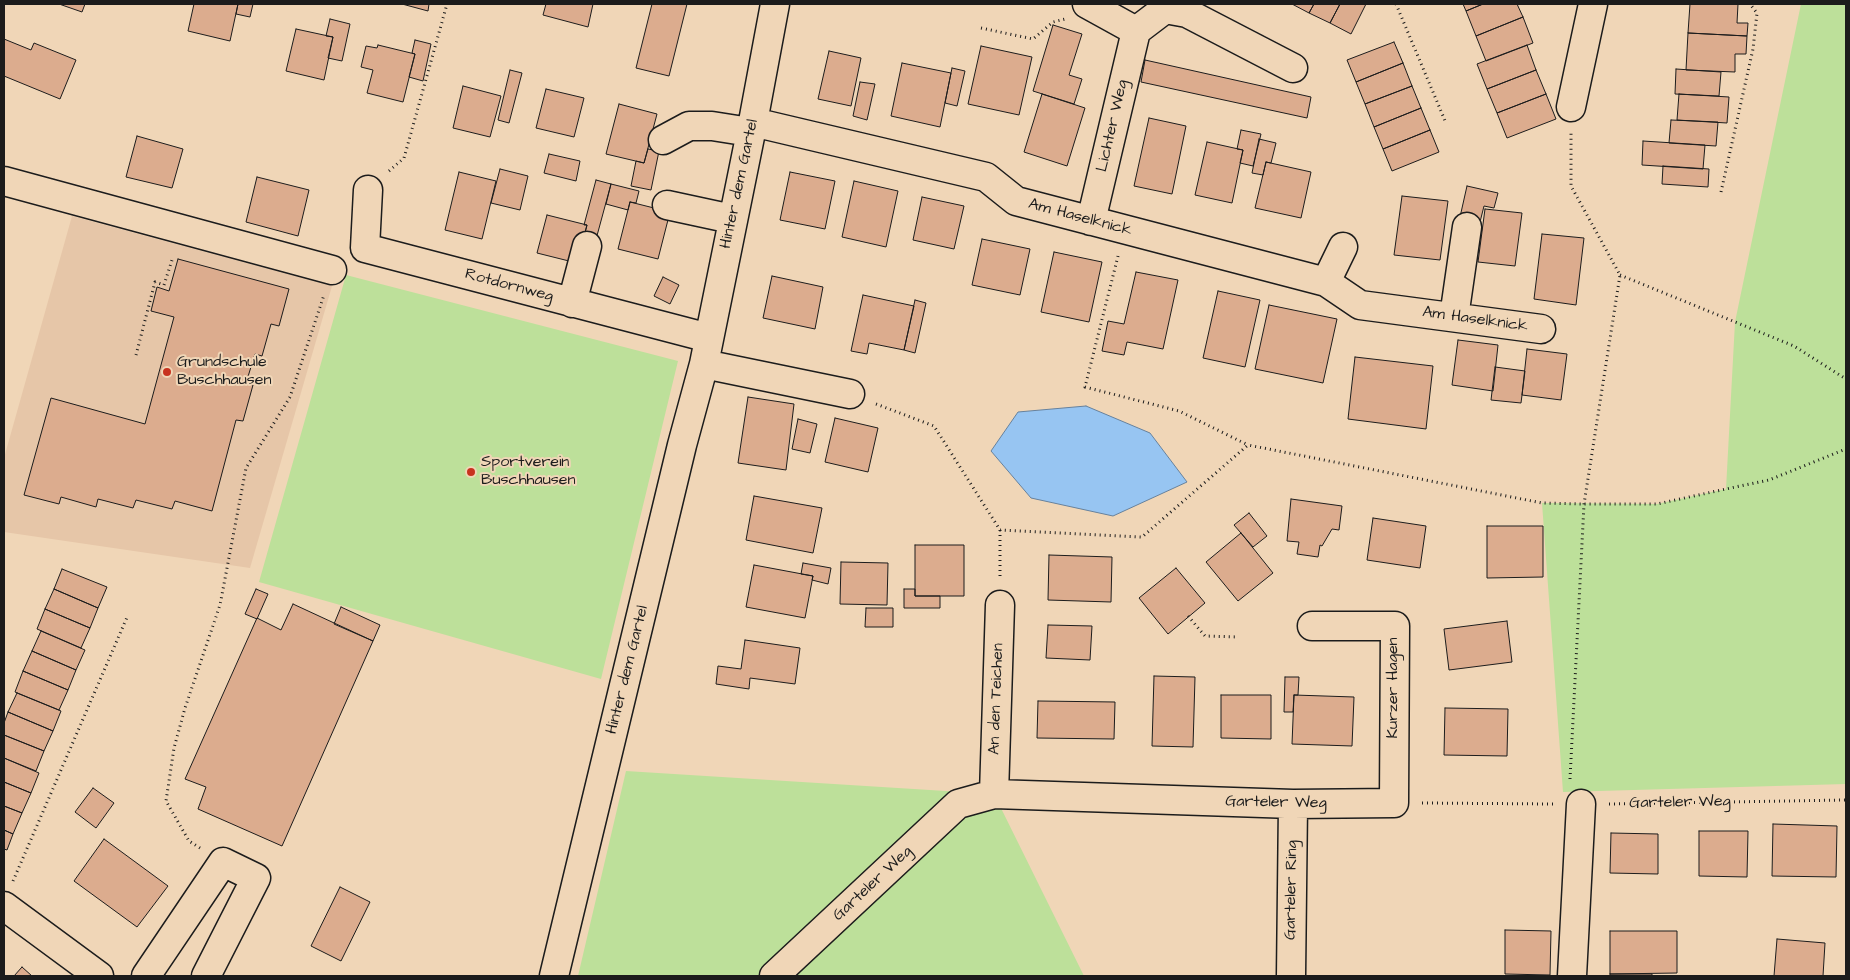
<!DOCTYPE html>
<style>
body{margin:0}
#map{position:relative;width:1850px;height:980px;overflow:hidden;background:#f0d6b7;font-family:"Architects Daughter",sans-serif}
canvas{display:block}
.frame{position:absolute;inset:0;border:5px solid #1c1c1c;pointer-events:none}
</style>
<div id="map">
<canvas width="1850" height="980"></canvas>
<div class="frame"></div>
</div>
<script>
const ctx = document.querySelector('canvas').getContext('2d');
ctx.lineJoin = 'round';
function paint(path, color) { ctx.fillStyle = color; ctx.fill(path, 'evenodd'); }
const toPath = rows => new Path2D(rows.map(r => 'M' + r).join(''));
function trace(path, color, width, dash) { ctx.strokeStyle = color; ctx.lineWidth = width; ctx.lineCap = dash ? 'butt' : 'round'; ctx.setLineDash(dash || []); ctx.stroke(path); }
function write(font, color, halo, rows, align = 'center') {
  ctx.font = font + ' "Architects Daughter",sans-serif'; ctx.lineWidth = 4; ctx.setLineDash([]); ctx.textBaseline = 'middle'; ctx.strokeStyle = halo; ctx.fillStyle = color; for (const [text, x, y, turn = 0] of rows) {
    ctx.save(); ctx.translate(x, y); ctx.rotate((+turn || 0) * Math.PI / 180); ctx.textAlign = isNaN(turn) ? turn : align; if (halo) ctx.strokeText(text, 0, 0); ctx.fillText(text, 0, 0); ctx.restore();
  }
}
paint(toPath([
 [72,216,332,286,250,568,4,532,4,458]
]), '#e6c6a8');
paint(toPath([
 [1801,4,1846,4,1846,784,1563,792,1542,503,1657,504,1726,489,1735,322],
 [346,275,678,361,601,679,259,582],
 [626,771,994,794,1084,976,578,976]
]), '#bde09a');
const water = toPath([
 [1086,406,1150,433,1187,482,1113,516,1031,498,991,451,1018,412,1086,406]
]);
paint(water, '#97c5f2');
trace(water, '#66819c', 1);
const building = toPath([
 [59,4,85,4,82,12,59,4],
 [194,4,238,4,230,41,188,31,194,4],
 [238,4,253,4,250,17,236,14,238,4],
 [402,4,429,4,428,11,402,4],
 [546,4,593,4,588,27,543,15,546,4],
 [652,4,687,4,669,76,636,68,652,4],
 [1292,4,1314,4,1309,13,1292,4],
 [1314,4,1340,4,1330,23,1309,13,1314,4],
 [1340,4,1366,4,1351,34,1330,23,1340,4],
 [1463,4,1483,4,1466,11,1463,4],
 [1483,4,1517,4,1523,17,1476,36,1466,11,1483,4],
 [1690,4,1738,4,1737,23,1748,23,1747,36,1688,33,1690,4],
 [1523,17,1533,43,1486,61,1476,36,1523,17],
 [330,19,350,24,342,61,328,58,333,37,326,36,330,19],
 [1053,25,1082,34,1069,75,1082,79,1074,104,1033,91,1053,25],
 [296,29,333,37,324,80,286,71,296,29],
 [1688,33,1747,36,1746,54,1735,54,1735,72,1686,70,1688,33],
 [4,39,31,50,34,43,76,60,60,99,4,76,4,39],
 [415,40,431,44,423,81,409,77,415,54,412,53,415,40],
 [1394,42,1403,63,1356,82,1347,60,1394,42],
 [378,45,415,54,403,102,367,93,373,70,361,67,366,46,377,48,378,45],
 [1527,45,1536,70,1487,89,1477,64,1527,45],
 [981,46,1032,57,1019,115,968,104,981,46],
 [829,51,861,58,851,106,818,99,829,51],
 [1145,60,1311,97,1307,118,1141,82,1145,60],
 [902,63,951,73,940,127,891,116,902,63],
 [1403,63,1412,86,1365,104,1356,82,1403,63],
 [952,68,965,71,957,106,945,103,952,68],
 [1676,69,1721,72,1719,96,1675,94,1676,69],
 [510,70,522,73,509,123,498,120,510,70],
 [1536,70,1546,94,1497,113,1487,89,1536,70],
 [860,82,875,84,867,120,853,116,860,82],
 [463,86,501,96,490,137,453,128,463,86],
 [1412,86,1421,108,1374,127,1365,104,1412,86],
 [546,89,584,98,574,137,536,128,546,89],
 [1042,94,1085,108,1067,166,1024,152,1042,94],
 [1546,94,1556,119,1507,138,1497,113,1546,94],
 [1679,94,1729,97,1727,123,1677,120,1679,94],
 [619,104,657,114,644,163,606,154,619,104],
 [1421,108,1430,130,1383,149,1374,127,1421,108],
 [1149,118,1186,126,1172,194,1134,186,1149,118],
 [1671,120,1718,122,1716,146,1669,143,1671,120],
 [1241,130,1261,134,1253,166,1240,163,1243,150,1237,149,1241,130],
 [1430,130,1439,152,1392,171,1383,149,1430,130],
 [137,136,183,149,172,188,126,177,137,136],
 [1259,139,1276,143,1271,163,1266,162,1263,175,1252,173,1259,139],
 [1643,141,1705,145,1703,169,1642,165,1643,141],
 [1207,142,1243,150,1232,203,1195,195,1207,142],
 [648,149,659,151,651,190,631,186,636,161,644,163,648,149],
 [549,154,580,161,576,181,544,173,549,154],
 [1266,162,1311,172,1301,218,1255,208,1266,162],
 [1663,166,1709,169,1708,187,1662,184,1663,166],
 [500,169,528,176,520,210,491,203,500,169],
 [459,172,496,181,482,239,445,230,459,172],
 [790,172,835,181,825,229,780,220,790,172],
 [257,177,309,190,298,236,246,222,257,177],
 [596,180,611,184,595,243,583,240,587,225,584,225,596,180],
 [854,181,898,191,886,247,842,237,854,181],
 [611,184,639,191,636,203,630,202,628,210,606,204,611,184],
 [1467,186,1498,193,1494,208,1484,206,1480,222,1460,217,1467,186],
 [1402,196,1448,201,1440,260,1394,255,1402,196],
 [922,197,964,206,954,249,913,240,922,197],
 [630,202,670,212,658,259,618,249,630,202],
 [1485,209,1522,213,1515,266,1478,262,1485,209],
 [547,215,587,225,577,263,537,253,547,215],
 [1542,234,1584,238,1576,305,1534,299,1542,234],
 [982,239,1030,249,1020,295,972,285,982,239],
 [1054,252,1102,262,1089,322,1041,312,1054,252],
 [178,259,289,289,279,326,271,324,262,356,255,354,246,383,253,385,243,421,236,420,212,511,175,501,172,509,136,500,133,508,98,499,96,507,61,497,59,504,24,495,51,398,145,424,174,317,151,311,157,287,169,291,178,259],
 [1136,272,1178,280,1163,349,1127,342,1124,355,1102,351,1108,321,1124,324,1136,272],
 [772,276,823,287,815,329,763,318,772,276],
 [663,277,679,285,670,304,654,296,663,277],
 [1218,291,1260,300,1245,367,1203,358,1218,291],
 [863,295,914,306,904,350,869,343,867,354,851,351,863,295],
 [915,300,926,303,915,353,904,350,915,300],
 [1269,305,1337,319,1323,383,1255,369,1269,305],
 [1458,340,1498,345,1493,391,1452,385,1458,340],
 [1527,349,1567,354,1561,400,1522,395,1527,349],
 [1355,357,1433,366,1426,429,1348,419,1355,357],
 [1495,367,1525,371,1521,403,1491,400,1495,367],
 [748,397,794,404,786,470,738,463,748,397],
 [835,418,878,428,868,472,825,462,835,418],
 [798,419,817,424,810,453,792,449,798,419],
 [754,496,822,508,813,553,746,540,754,496],
 [1291,499,1342,506,1339,530,1332,529,1322,546,1320,545,1318,557,1297,554,1299,542,1287,541,1291,499],
 [1249,513,1267,536,1253,547,1234,525,1249,513],
 [1373,518,1426,526,1420,568,1367,560,1373,518],
 [1487,526,1543,526,1543,577,1487,578,1487,526],
 [1241,533,1273,573,1238,601,1206,562,1241,533],
 [915,545,964,545,964,596,915,596,915,545],
 [1049,555,1112,557,1111,602,1048,600,1049,555],
 [841,562,888,563,887,605,840,604,841,562],
 [803,563,831,568,828,584,812,580,813,576,801,574,803,563],
 [754,565,813,576,805,618,746,607,754,565],
 [1176,568,1205,603,1168,634,1139,598,1176,568],
 [62,569,107,587,98,608,54,589,62,569],
 [54,589,98,608,90,628,45,609,54,589],
 [256,589,268,594,257,619,245,614,256,589],
 [904,589,915,589,915,596,940,596,940,608,904,608,904,589],
 [293,604,373,641,282,846,198,809,206,787,185,779,257,618,281,630,293,604],
 [341,607,380,625,373,641,334,624,341,607],
 [866,608,893,608,893,627,865,627,866,608],
 [45,609,90,628,81,648,37,629,45,609],
 [1507,621,1512,662,1449,670,1444,629,1507,621],
 [1048,625,1092,626,1090,660,1046,658,1048,625],
 [41,631,85,650,76,670,32,651,41,631],
 [745,640,800,648,795,684,750,678,749,689,716,684,718,666,741,669,745,640],
 [32,651,76,670,68,690,23,671,32,651],
 [23,671,68,690,59,710,15,692,23,671],
 [1154,676,1195,677,1193,747,1152,746,1154,676],
 [1285,677,1299,677,1298,695,1294,695,1293,712,1284,712,1285,677],
 [17,693,61,711,53,731,8,712,17,693],
 [1221,695,1271,695,1271,739,1221,738,1221,695],
 [1294,695,1354,697,1352,746,1292,744,1294,695],
 [1038,701,1115,702,1114,739,1037,738,1038,701],
 [1445,708,1508,709,1507,756,1444,755,1445,708],
 [8,712,53,731,44,751,4,735,4,723,8,712],
 [4,735,44,751,36,771,4,758,4,735],
 [4,758,39,773,31,793,4,782,4,758],
 [4,782,31,793,22,813,4,806,4,782],
 [93,788,114,803,96,828,75,812,93,788],
 [4,806,22,813,13,834,4,830,4,806],
 [1773,824,1837,826,1836,877,1772,876,1773,824],
 [4,830,13,834,7,850,4,849,4,830],
 [1699,831,1748,831,1747,877,1699,876,1699,831],
 [1611,833,1658,834,1658,874,1610,873,1611,833],
 [104,839,168,886,137,927,74,881,104,839],
 [340,887,370,902,341,961,311,946,340,887],
 [1505,930,1551,931,1550,975,1505,974,1505,930],
 [1610,931,1677,931,1677,973,1610,974,1610,931],
 [1777,939,1825,943,1823,976,1774,976,1777,939],
 [22,967,32,976,14,976,22,967],
 [1610,974,1652,974,1652,976,1610,976,1610,974]
]);
paint(building, '#dcac8e');
trace(building, '#1c1c1c', 1);
const minor = toPath([
 [1087,4,1136,31,1165,9,1187,13,1293,68],
 [1571,107,1593,4],
 [753,122,986,177,1016,201,1326,282,1360,305,1541,329],
 [663,140,689,126,712,126,750,132],
 [4,181,332,270],
 [368,190,365,248,709,338],
 [667,205,732,219],
 [1091,221,1136,31],
 [1326,282,1343,247],
 [572,303,587,246],
 [1454,317,1467,227],
 [704,364,850,394],
 [994,794,1000,605],
 [4,906,99,976],
 [146,976,223,862,256,878,206,976],
 [554,976,682,445,704,364,753,122,775,4],
 [774,976,958,804,994,794,1293,804,1394,803,1395,626,1312,626],
 [1291,976,1293,804],
 [1572,976,1581,804]
]);
trace(minor, '#1c1c1c', 31);
trace(toPath([
 [1396,4,1446,123],
 [981,28,1033,39,1053,22,1065,19],
 [389,171,404,158,447,4],
 [1721,192,1753,49,1757,13,1750,4],
 [1118,256,1085,387,1179,411,1248,445],
 [1620,275,1794,346,1846,379],
 [136,355,155,282,164,285,173,257],
 [876,404,934,426,1000,530,1142,537,1248,445,1542,503,1584,504,1657,504,1726,489,1769,480,1846,449],
 [1000,530,1000,577],
 [1188,616,1205,636,1238,637],
 [1570,779,1584,504,1620,275,1571,186,1571,133],
 [1422,803,1553,804],
 [1609,804,1846,800],
 [200,848,189,841,166,801,174,748,185,708,220,605,246,468,290,397,324,295],
 [13,881,128,615]
]), '#1c1c1c', 3, [1, 4]);
trace(minor, '#f0d6b7', 28);
for (const [x, y, r, color] of [
 [167,372,5,"#c8321e"],
 [471,472,5,"#c8321e"]
]) { const dot = new Path2D(); dot.arc(x, y, r, 0, 2 * Math.PI); ctx.fillStyle = color; ctx.fill(dot); trace(dot, '#f0d6b7', 2); }
write('16px', '#1c1c1c', '#f0d6b7', [
 ["Lichter Weg",1113,126,-77],
 ["Hinter dem Gartel",740,184,-78],
 ["Am Haselknick",1080,218,15],
 ["Rotdornweg",509,286,15],
 ["Am Haselknick",1475,320,8],
 ["Hinter dem Gartel",628,670,-76],
 ["Kurzer Hagen",1394,688,-90],
 ["An den Teichen",997,699,-88],
 ["Garteler Weg",1276,803,1],
 ["Garteler Weg",1680,803,-1],
 ["Garteler Weg",873,884,-43],
 ["Garteler Ring",1292,890,-89]
]);
write('16px', '#1c1c1c', '#f0d6b7', [
 ["Grundschule",177,363],
 ["Buschhausen",177,381],
 ["Sportverein",481,463],
 ["Buschhausen",481,481]
], 'left');
</script>
